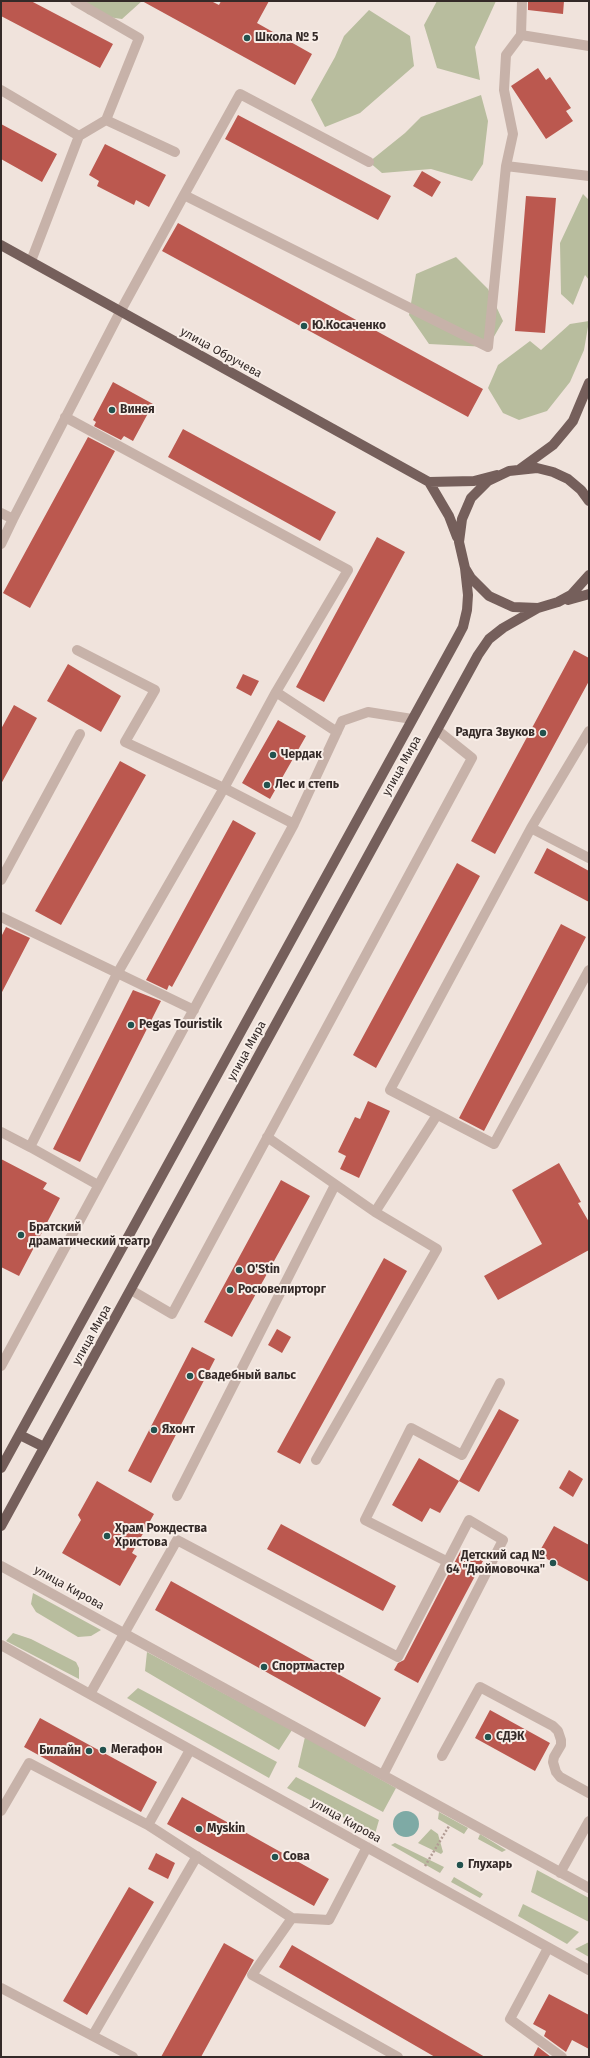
<!DOCTYPE html>
<meta charset="utf-8">
<style>
body{margin:0}
#map{position:relative;width:590px;height:2058px;overflow:hidden;background:#f0e3dc;font-family:"Fira Sans",sans-serif}
canvas{display:block}
.frame{position:absolute;inset:0;border:2px solid #342a28;pointer-events:none}
</style>
<div id="map">
<canvas width="590" height="2058"></canvas>
<div class="frame"></div>
</div>
<script>
const ctx = document.querySelector('canvas').getContext('2d');
ctx.lineJoin = 'round';
function paint(path, color) { ctx.fillStyle = color; ctx.fill(path, 'evenodd'); }
const toPath = rows => new Path2D(rows.map(r => 'M' + r).join(''));
function trace(path, color, width, dash) { ctx.strokeStyle = color; ctx.lineWidth = width; ctx.lineCap = dash ? 'butt' : 'round'; ctx.setLineDash(dash || []); ctx.stroke(path); }
function write(font, color, halo, rows, align = 'center') {
  ctx.font = font + ' "Fira Sans",sans-serif'; ctx.lineWidth = 4; ctx.setLineDash([]); ctx.textBaseline = 'middle'; ctx.strokeStyle = halo; ctx.fillStyle = color; for (const [text, x, y, turn = 0] of rows) {
    ctx.save(); ctx.translate(x, y); ctx.rotate((+turn || 0) * Math.PI / 180); ctx.textAlign = isNaN(turn) ? turn : align; if (halo) ctx.strokeText(text, 0, 0); ctx.fillText(text, 0, 0); ctx.restore();
  }
}
paint(toPath([
 [84,1,142,1,122,19,87,14],
 [437,1,496,1,475,47,480,80,437,68,424,25],
 [369,10,410,36,414,66,360,113,325,127,311,100,335,57,344,36],
 [481,95,488,121,483,164,472,181,431,169,382,173,369,162,405,133,421,117],
 [583,194,589,200,589,280,585,275,573,305,561,294,560,243],
 [456,257,488,289,503,321,488,347,429,344,409,315,416,274],
 [589,321,584,350,570,382,547,411,519,420,503,413,488,388,498,365,530,341,541,350,570,324],
 [33,1593,101,1630,91,1636,78,1637,36,1612,31,1604],
 [13,1633,31,1639,76,1662,79,1668,79,1679,6,1641],
 [147,1652,292,1730,279,1750,145,1671],
 [138,1688,277,1762,269,1778,127,1698],
 [305,1737,396,1788,383,1812,298,1767],
 [296,1777,379,1820,375,1834,287,1788],
 [439,1812,468,1828,464,1834,438,1819],
 [431,1829,438,1834,443,1852,441,1854,418,1843],
 [480,1834,506,1850,502,1852,478,1839],
 [395,1843,444,1867,440,1873,391,1845],
 [537,1870,589,1898,589,1922,531,1892],
 [454,1877,483,1894,480,1898,451,1882],
 [523,1904,579,1932,567,1944,518,1916],
 [589,1942,589,1957,575,1949]
]), '#b8bd9e');
paint(toPath([
 '393 1824a13 13 0 1 1 26 0a13 13 0 1 1-26 0Z'
]), '#7eaaa5');
paint(toPath([
 [1,1,31,1,113,44,100,68,1,16],
 [142,1,211,1,219,5,221,1,269,1,257,23,312,54,295,85],
 [528,1,564,1,563,14,528,10],
 [538,68,546,80,550,77,571,108,566,111,573,121,546,139,511,86],
 [238,115,391,196,378,220,225,139],
 [1,124,57,154,42,182,1,159],
 [105,144,166,175,149,207,136,200,134,205,97,186,99,181,89,175],
 [422,171,441,182,432,197,413,186],
 [526,196,556,198,545,333,515,331],
 [178,223,483,389,468,417,162,251],
 [113,382,153,404,133,441,124,436,121,440,94,426,96,422,93,420],
 [183,429,336,512,320,541,168,457],
 [88,437,115,451,30,608,3,593],
 [377,537,405,552,324,702,296,687],
 [574,650,589,658,589,681,495,854,471,841],
 [68,664,121,696,101,732,47,701],
 [243,674,259,681,251,696,236,688],
 [14,705,37,718,1,784,1,729],
 [278,720,306,736,270,799,242,783],
 [120,761,146,775,61,925,35,911],
 [233,820,256,833,172,987,169,985,167,990,146,980],
 [547,848,589,871,589,902,534,873],
 [457,863,480,876,376,1068,353,1055],
 [561,924,586,937,484,1131,459,1118],
 [6,927,30,938,1,994,1,937],
 [133,990,161,1001,80,1162,53,1149],
 [368,1101,390,1111,359,1178,340,1169,346,1156,338,1152,355,1117,360,1119],
 [1,1159,47,1183,43,1189,60,1198,19,1276,1,1267],
 [559,1163,581,1202,578,1203,589,1222,589,1250,498,1300,484,1276,542,1244,512,1190],
 [281,1180,310,1196,232,1337,204,1322],
 [384,1258,407,1271,300,1464,277,1452],
 [277,1329,291,1337,282,1353,268,1345],
 [192,1347,215,1359,151,1483,128,1471],
 [499,1409,519,1420,479,1492,459,1481],
 [419,1458,459,1481,440,1513,430,1508,422,1522,392,1505],
 [569,1470,583,1479,573,1497,559,1488],
 [97,1481,154,1514,132,1553,137,1556,120,1586,62,1553,81,1520,78,1515],
 [281,1524,396,1586,383,1611,267,1549],
 [554,1526,589,1545,589,1582,538,1554],
 [461,1550,483,1561,418,1683,394,1670,398,1663,404,1660],
 [171,1581,381,1698,365,1727,155,1610],
 [490,1710,550,1743,535,1771,475,1738],
 [40,1718,157,1782,141,1812,24,1747],
 [182,1797,329,1879,314,1906,167,1824],
 [156,1853,175,1863,168,1879,148,1869],
 [129,1887,154,1902,87,2015,63,2001],
 [224,1943,254,1960,201,2057,161,2057],
 [292,1945,485,2057,435,2057,279,1967],
 [549,1994,589,2015,589,2049,572,2040,566,2052,544,2036,546,2031,533,2024],
 [538,2047,551,2057,533,2057]
]), '#bb584f');
trace(toPath([
 [425,1866,449,1826]
]), '#b29c94', 2.5, [2, 2]);
trace(toPath([
 [75,1,139,38,106,120],
 [521,35,522,1],
 [589,46,521,35,506,55,504,90,513,134,506,166,589,176],
 [1,90,79,136],
 [369,162,240,94,184,195,488,347,506,166],
 [31,261,79,136,106,120,175,152],
 [65,417,348,570,276,692,337,732],
 [1,513,13,519,120,312,184,195],
 [1,544,13,519],
 [77,650,155,690,125,742,224,788,117,974,30,1147,98,1185],
 [276,692,224,788,294,824],
 [589,731,531,828,589,858],
 [531,828,390,1090,494,1144,589,970],
 [1,880,80,734],
 [1,917,194,1010],
 [1,1132,30,1147],
 [267,1137,375,1212],
 [131,1290,172,1314,472,758,437,730],
 [1,1366,294,824,342,721,368,712,412,719],
 [316,1460,437,1249,375,1212,437,1115],
 [177,1496,335,1185],
 [448,1562,365,1520,411,1428,462,1455,500,1383],
 [1,1566,589,1888],
 [1,1645,589,1970],
 [90,1694,177,1540,398,1657,469,1520,503,1540,383,1775],
 [190,1750,148,1825,292,1918,329,1920,367,1847],
 [442,1756,480,1687,553,1726,558,1731,561,1740,561,1745,554,1757,553,1762,556,1772,560,1777,589,1793],
 [1,1811,29,1763,148,1825],
 [560,1873,589,1821],
 [292,1918,252,1975,398,2057],
 [548,1948,510,2019,562,2057],
 [1,1988,133,2057],
 [93,2035,197,1856]
]), '#c7b2a9', 10);
trace(toPath([
 [1,245,429,482,474,481,497,475],
 [520,469,553,445,564,432,573,421,589,383],
 [429,482,449,516,457,537],
 [589,501,581,490,568,479,553,472,537,468,509,471,488,481,471,498,462,519,459,542,465,568,471,578,489,596,513,607,538,608,558,602,571,595,589,575],
 [568,600,589,594],
 [20,1435,44,1447],
 [1,1468,455,642,463,627,467,610,468,595,465,568],
 [1,1526,478,655,489,639,503,628,538,608]
]), '#755f5b', 10);
for (const [x, y, r, color] of [
 [247,38,4,"#22524e"],
 [304,326,4,"#22524e"],
 [112,410,4,"#22524e"],
 [543,733,4,"#22524e"],
 [273,755,4,"#22524e"],
 [267,785,4,"#22524e"],
 [131,1025,4,"#22524e"],
 [21,1235,4,"#22524e"],
 [239,1270,4,"#22524e"],
 [230,1290,4,"#22524e"],
 [190,1376,4,"#22524e"],
 [154,1430,4,"#22524e"],
 [107,1536,4,"#22524e"],
 [553,1563,4,"#22524e"],
 [264,1667,4,"#22524e"],
 [488,1737,4,"#22524e"],
 [103,1750,4,"#22524e"],
 [89,1751,4,"#22524e"],
 [199,1829,4,"#22524e"],
 [275,1857,4,"#22524e"],
 [460,1865,4,"#22524e"]
]) { const dot = new Path2D(); dot.arc(x, y, r, 0, 2 * Math.PI); ctx.fillStyle = color; ctx.fill(dot); trace(dot, '#f8eee8', 1.5); }
write('bold 12px', '#342a28', '#f8eee8', [
 ["Школа № 5",255,38],
 ["Ю.Косаченко",312,326],
 ["Винея",120,410],
 ["Радуга Звуков",535,733,"right"],
 ["Чердак",281,755],
 ["Лес и степь",275,785],
 ["Pegas Touristik",139,1025],
 ["Братский",29,1228],
 ["драматический театр",29,1242],
 ["O'Stin",247,1270],
 ["Росювелирторг",238,1290],
 ["Свадебный вальс",198,1376],
 ["Яхонт",162,1430],
 ["Храм Рождества",115,1529],
 ["Христова",115,1543],
 ["Детский сад №",545,1556,"right"],
 ["64 \"Дюймовочка\"",545,1570,"right"],
 ["Спортмастер",272,1667],
 ["СДЭК",496,1737],
 ["Мегафон",111,1750],
 ["Билайн",81,1751,"right"],
 ["Myskin",207,1829],
 ["Сова",283,1857],
 ["Глухарь",468,1865]
], 'left');
write('12px', '#342a28', '#f8eee8', [
 ["улица Обручева",221,353,29],
 ["улица Мира",402,766,-61],
 ["улица Мира",247,1051,-61],
 ["улица Мира",92,1335,-61],
 ["улица Кирова",69,1588,29],
 ["улица Кирова",346,1821,29]
]);
</script>
